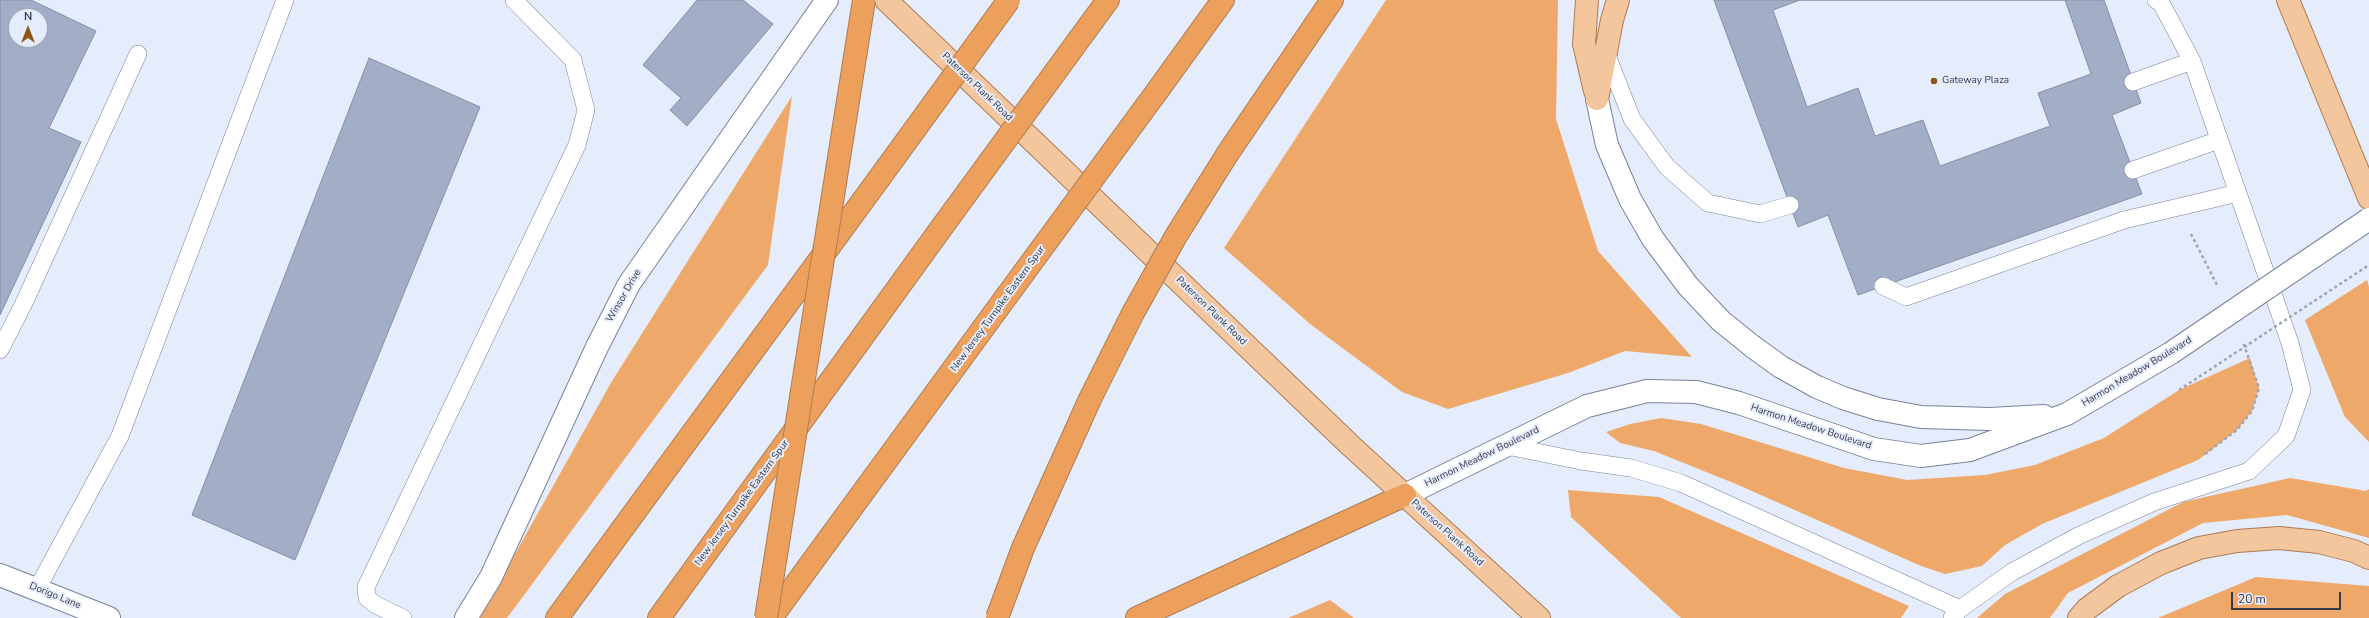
<!DOCTYPE html>
<style>
body{margin:0}
#map{position:relative;width:2369px;height:618px;overflow:hidden;background:#e5ecfc;font-family:"Nunito Sans",sans-serif}
canvas{display:block}
.north{position:absolute;left:8px;top:8px;width:40px;height:40px;box-sizing:border-box;background:#e5ecfc;border:1px solid #9fa5b3;border-radius:50%;rotate:0deg;font-size:11px;font-weight:700;line-height:16px;text-align:center;color:#363a45}
.north::after{content:'';display:block;margin:auto;width:14px;height:18px;background:#905414;clip-path:polygon(50% 0,100% 100%,50% 72%,0 100%)}
.scale{position:absolute;left:2231px;top:592px;width:110px;height:18px;box-sizing:border-box;border:2px solid #363a45;border-top:0;padding-left:5px;font-size:12px;line-height:14px;white-space:nowrap;color:#363a45;-webkit-text-stroke:3px #e5ecfc;paint-order:stroke}
</style>
<div id="map">
<canvas width="2369" height="618"></canvas>
<div class="north">N</div>
<div class="scale">20 m</div>
</div>
<script>
const ctx = document.querySelector('canvas').getContext('2d');
ctx.lineJoin = 'round';
function paint(path, color) { ctx.fillStyle = color; ctx.fill(path, 'evenodd'); }
const toPath = rows => new Path2D(rows.map(r => 'M' + r).join(''));
function trace(path, color, width, dash) { ctx.strokeStyle = color; ctx.lineWidth = width; ctx.lineCap = dash ? 'butt' : 'round'; ctx.setLineDash(dash || []); ctx.stroke(path); }
function write(font, color, halo, rows, align = 'center') {
  ctx.font = font + ' "Nunito Sans",sans-serif'; ctx.lineWidth = 4; ctx.setLineDash([]); ctx.textBaseline = 'middle'; ctx.strokeStyle = halo; ctx.fillStyle = color; for (const [text, x, y, turn = 0] of rows) {
    ctx.save(); ctx.translate(x, y); ctx.rotate((+turn || 0) * Math.PI / 180); ctx.textAlign = isNaN(turn) ? turn : align; if (halo) ctx.strokeText(text, 0, 0); ctx.fillText(text, 0, 0); ctx.restore();
  }
}
paint(toPath([
 [1386,0,1558,0,1556,119,1598,251,1692,357,1625,351,1568,373,1448,409,1402,392,1310,324,1224,248],
 [792,96,768,265,507,618,479,618,612,381],
 [2367,280,2369,287,2369,442,2345,417,2305,320],
 [2250,358,2259,388,2252,411,2237,430,2198,460,2042,524,2005,545,1982,566,1945,574,1921,566,1736,484,1654,451,1620,443,1606,432,1630,424,1661,418,1701,424,1844,468,1907,480,1985,475,2035,465,2104,438,2179,390],
 [2290,478,2366,491,2369,489,2369,538,2287,515,2203,523,2068,593,2050,618,1977,618,2005,594,2183,502],
 [1568,490,1659,497,1909,606,1901,618,1681,618,1571,517],
 [2256,577,2369,586,2369,618,2158,618],
 [1330,600,1354,618,1288,618]
]), '#eea86a');
const building = toPath([
 [0,0,31,0,96,31,49,128,81,142,0,315,0,0],
 [16,16,40,16,40,40,16,40,16,16],
 [697,0,743,0,773,24,687,126,670,110,681,98,643,65,697,0],
 [1714,0,2104,0,2141,103,2112,115,2142,194,1858,295,1828,215,1798,227,1714,0],
 [1800,0,2065,0,2091,74,2038,93,2050,126,1940,166,1923,120,1875,136,1858,88,1807,107,1773,10,1800,0],
 [369,58,480,107,295,560,192,515,369,58]
]);
paint(building, '#a2adc6');
trace(building, '#858fa8', 1);
const lane = toPath([
 [1606,53,1632,119,1667,167,1708,203,1760,214,1790,205],
 [2133,82,2192,61],
 [2133,170,2219,140],
 [1883,286,1906,297,2124,220,2238,193],
 [0,350,23,305,138,54],
 [1507,446,1581,461,1631,468,1681,483,1960,609],
 [37,589,120,436,285,0],
 [403,618,376,605,367,598,366,587,577,145,586,110,573,60,514,0],
 [1952,618,1960,609,2012,572,2078,536,2154,502,2249,471,2286,436,2302,390,2290,343,2192,61,2161,3,2156,0]
]);
const street = toPath([
 [0,575,109,618],
 [466,618,491,577,597,347,629,284,827,0]
]);
const secondary = toPath([
 [1597,99,1607,145,1630,199,1653,239,1688,286,1721,321,1752,346,1781,367,1817,387,1843,398,1878,409,1921,417,1990,419,2044,416],
 [1405,495,1587,406,1647,391,1696,392,1739,403,1874,449,1921,456,1970,450,2067,414,2171,353]
]);
const primary = toPath([
 [886,0,1351,446,1539,618],
 [1587,0,1584,44,1595,91],
 [2288,0,2369,198],
 [1597,99,1612,20,1618,0],
 [2079,618,2087,609,2118,586,2161,563,2199,548,2237,541,2279,538,2319,542,2354,551,2369,558]
]);
const highway = toPath([
 [1094,19,1108,0],
 [1158,90,1223,0],
 [1228,153,1332,0],
 [557,618,878,180],
 [659,618,942,227],
 [771,618,1006,297],
 [1137,618,1405,495]
]);
trace(lane, '#78829a', 18);
trace(street, '#78829a', 24);
trace(secondary, '#78829a', 24);
trace(primary, '#ad7c53', 24);
trace(highway, '#ad7c53', 24);
trace(toPath([
 [2191,234,2217,285],
 [2205,454,2237,430,2252,411,2259,388,2243,342]
]), '#9ea4b2', 2.5, [3, 3]);
trace(lane, '#fff', 17);
trace(street, '#fff', 22);
trace(secondary, '#fff', 22);
trace(primary, '#f4c69d', 22);
trace(highway, '#eda05b', 22);
const secondaryBridge = toPath([
 [2171,353,2369,219]
]);
const highwayBridge = toPath([
 [878,180,1009,0],
 [942,227,1094,19],
 [1006,297,1158,90],
 [766,618,864,0],
 [997,618,1023,548,1090,399,1133,313,1176,236,1228,153]
]);
trace(secondaryBridge, '#78829a', 24, []);
trace(highwayBridge, '#ad7c53', 24, []);
trace(toPath([
 [2179,390,2369,265]
]), '#9ea4b2', 2.5, [3, 3]);
trace(secondaryBridge, '#fff', 22);
trace(highwayBridge, '#eda05b', 22);
for (const [x, y, r, color] of [
 [1934,81,4,"#905414"]
]) { const dot = new Path2D(); dot.arc(x, y, r, 0, 2 * Math.PI); ctx.fillStyle = color; ctx.fill(dot); trace(dot, '#e5ecfc', 1.5); }
write('10px', '#363a45', '#e5ecfc', [
 ["Gateway Plaza",1942,81]
], 'left');
write('10px', '#363a45', '#e5ecfc', [
 ["Paterson Plank Road",977,87,44],
 ["Winsor Drive",624,296,-60],
 ["New Jersey Turnpike Eastern Spur",998,309,-54],
 ["Paterson Plank Road",1211,311,44],
 ["Harmon Meadow Boulevard",2137,372,-31],
 ["Harmon Meadow Boulevard",1811,427,18],
 ["Harmon Meadow Boulevard",1482,457,-26],
 ["New Jersey Turnpike Eastern Spur",742,503,-54],
 ["Paterson Plank Road",1447,533,42],
 ["Dorigo Lane",55,596,22]
]);
</script>
